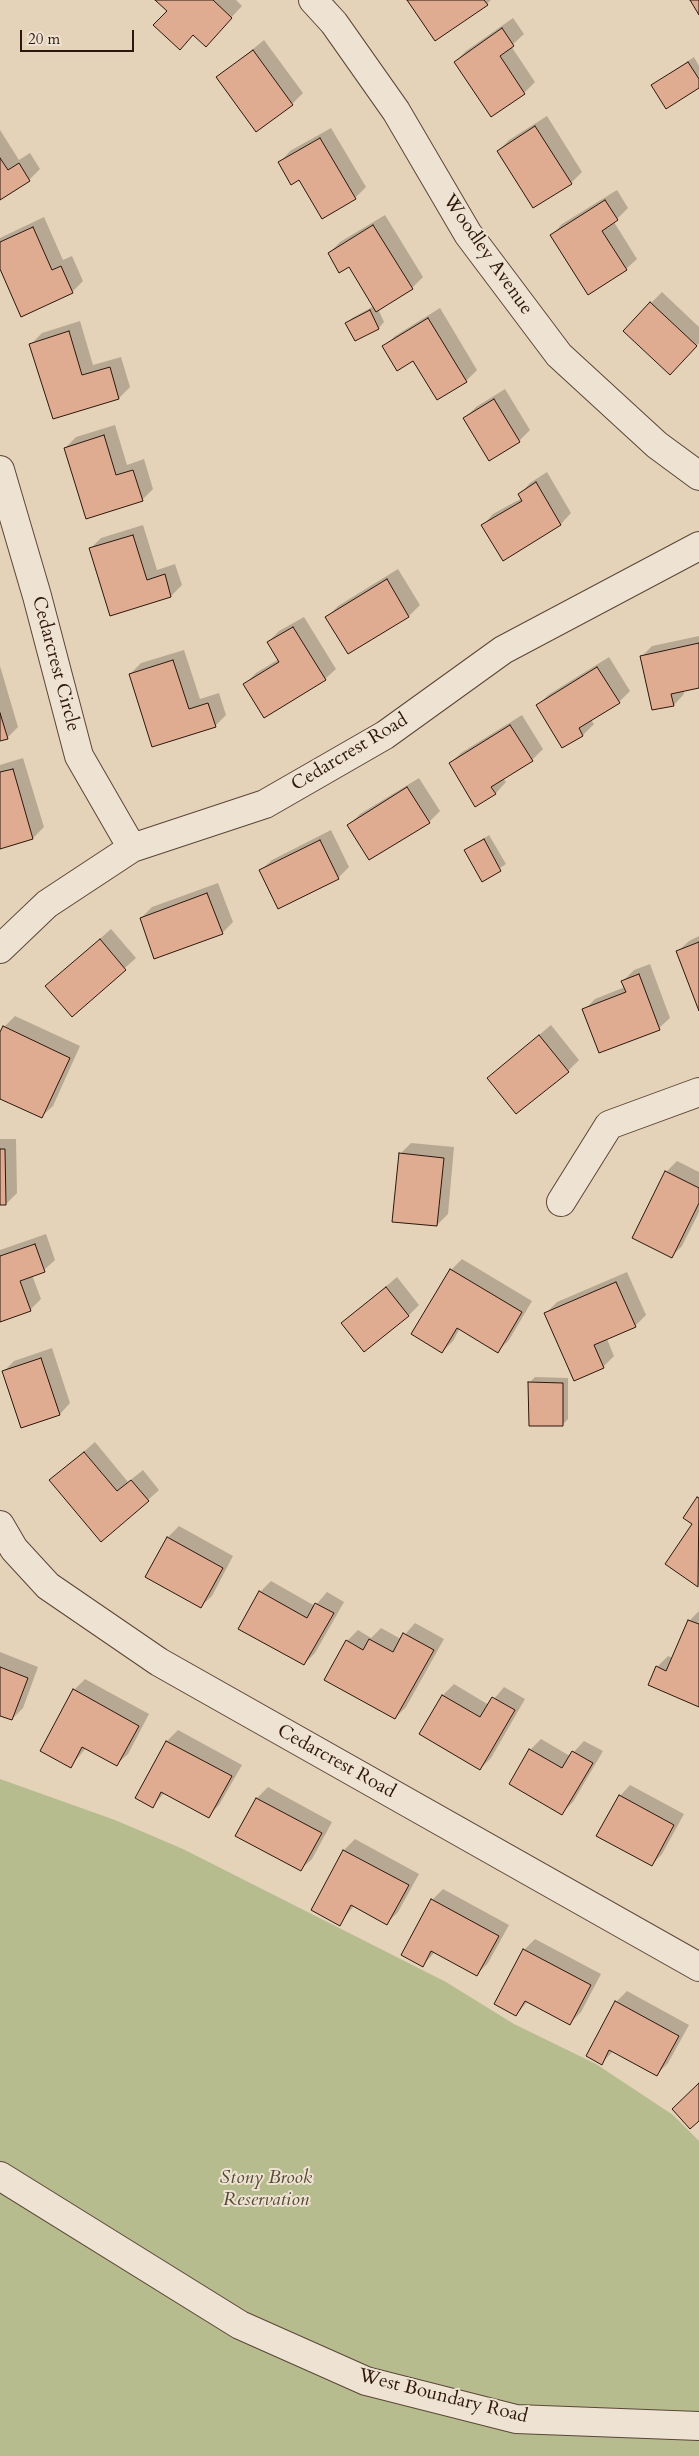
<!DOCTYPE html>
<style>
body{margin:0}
#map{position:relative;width:699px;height:2456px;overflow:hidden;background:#e5d3b9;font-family:Cardo,serif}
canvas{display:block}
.scale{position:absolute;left:20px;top:30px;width:114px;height:22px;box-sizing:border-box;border:2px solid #2d170c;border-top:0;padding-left:6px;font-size:15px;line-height:18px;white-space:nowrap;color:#2d170c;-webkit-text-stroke:4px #eee2d2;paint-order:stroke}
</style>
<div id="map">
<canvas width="699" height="2456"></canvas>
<div class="scale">20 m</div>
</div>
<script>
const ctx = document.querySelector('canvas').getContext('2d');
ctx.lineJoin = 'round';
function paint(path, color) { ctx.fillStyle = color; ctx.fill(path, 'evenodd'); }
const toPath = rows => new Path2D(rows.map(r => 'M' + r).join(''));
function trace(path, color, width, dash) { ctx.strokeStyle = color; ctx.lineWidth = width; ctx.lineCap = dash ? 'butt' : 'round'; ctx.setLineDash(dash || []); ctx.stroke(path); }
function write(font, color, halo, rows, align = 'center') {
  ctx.font = font + ' Cardo,serif'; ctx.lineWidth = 4; ctx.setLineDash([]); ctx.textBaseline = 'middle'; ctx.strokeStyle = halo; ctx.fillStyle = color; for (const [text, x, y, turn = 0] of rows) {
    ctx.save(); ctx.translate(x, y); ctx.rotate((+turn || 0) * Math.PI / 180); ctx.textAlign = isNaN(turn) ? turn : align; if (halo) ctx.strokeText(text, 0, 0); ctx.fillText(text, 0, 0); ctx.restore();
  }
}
paint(toPath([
 [0,1779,115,1820,183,1849,446,1982,514,2024,596,2064,673,2115,699,2141,699,2456,0,2456]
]), '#b6bc8e');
paint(toPath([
 [157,0,236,0,242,6,216,34,168,11],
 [409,0,491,0,487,4],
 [513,18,524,34,511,46,535,82,524,93,492,115,455,62,466,51],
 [264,40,303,93,292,104,218,78],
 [694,57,699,66,699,86,653,85],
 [547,116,582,172,571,183,498,151,509,140],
 [331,128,366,187,355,198,299,178,280,162,290,151],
 [0,130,19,160,30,153,40,169,29,180,0,198],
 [617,190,628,208,614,222,637,259,626,269,552,235,562,224],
 [385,215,423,277,412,288,378,309,384,322,379,328,355,340,347,323,352,318,374,306,349,265,329,253,340,242],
 [44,217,63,260,72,256,83,281,72,292,0,266,0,238],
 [662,292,699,327,699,343,681,362,651,303],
 [440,308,477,370,466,381,384,347,395,336],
 [80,321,93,365,121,357,130,387,119,398,54,418,31,344,42,333],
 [505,389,530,430,519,441,465,418,476,407],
 [115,425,127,465,144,459,153,489,142,500,65,448,76,437],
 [547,472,571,513,561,524,503,559,483,525,493,514,522,498,520,494,530,483],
 [143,525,157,570,175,564,182,585,171,596,90,549,101,538],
 [398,569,420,605,409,616,349,653,327,617,338,606],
 [304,617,336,669,325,679,245,684,256,673,279,659,268,642,279,631],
 [699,636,699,686,684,690,684,694,674,705,641,657,652,646],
 [184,650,200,699,219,693,226,715,215,726,130,674,141,663],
 [609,657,630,691,619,702,591,720,594,724,583,735,563,747,537,706,548,695],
 [0,666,18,727,7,738,0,740],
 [522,715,543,749,532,760,503,778,506,782,496,793,476,805,450,763,461,753],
 [23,758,44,827,33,838,0,848,0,765],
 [419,778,440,811,429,822,349,825,360,814],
 [331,830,349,867,338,878,261,870,272,860],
 [489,835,506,864,482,880,466,850],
 [218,883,233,922,222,933,141,918,152,907],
 [111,929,136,958,72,1015,47,986],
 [699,936,699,1008,678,951,689,941],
 [650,964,670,1018,659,1028,584,1010,595,999,625,987,623,981,634,970],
 [15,1016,80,1046,53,1106,42,1116,0,1097,0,1035,4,1027],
 [551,1025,579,1060,568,1071,488,1078],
 [0,1139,16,1139,17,1193,6,1204,0,1204],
 [411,1143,454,1147,448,1214,437,1225,400,1154],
 [677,1161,699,1172,699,1212,682,1246,671,1257,666,1172],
 [46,1234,55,1260,44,1270,32,1275,41,1299,30,1310,0,1321,0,1250],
 [462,1259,532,1301,509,1340,498,1351,460,1328,453,1341,442,1352,412,1333,451,1270],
 [627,1272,646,1315,635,1326,607,1339,614,1356,603,1367,546,1313,557,1302],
 [397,1277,419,1305,408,1316,343,1323],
 [52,1348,70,1403,60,1414,4,1371,14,1361],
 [535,1377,568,1378,568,1419,562,1425,529,1383],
 [95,1442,128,1482,143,1470,159,1490,148,1500,51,1480],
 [699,1497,699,1585,698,1585,666,1563,694,1524,684,1517],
 [179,1526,233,1556,212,1596,201,1606,146,1576,168,1537],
 [271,1581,315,1606,327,1592,344,1602,315,1653,304,1664,260,1592],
 [699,1611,699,1705,657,1667,668,1656,673,1658,689,1621],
 [415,1623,444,1639,406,1707,395,1718,347,1641,358,1630,371,1638,381,1628,401,1639],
 [0,1652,38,1667,23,1708,12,1719,0,1714],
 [85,1679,149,1714,128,1754,117,1764,86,1748,71,1766,74,1690],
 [454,1684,489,1705,504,1687,525,1699,491,1758,480,1769,421,1734,443,1695],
 [178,1730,242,1765,219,1805,208,1816,165,1792,153,1806,137,1797,167,1741],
 [541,1739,570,1756,584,1741,603,1751,573,1802,562,1813,530,1750],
 [630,1785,684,1814,662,1854,652,1865,620,1796],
 [268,1787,332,1822,312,1859,301,1869,237,1835,257,1798],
 [355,1839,419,1874,398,1912,387,1923,354,1906,339,1924,312,1910,344,1850],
 [443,1889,509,1925,488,1963,477,1974,435,1952,423,1965,432,1900],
 [535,1939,601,1974,581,2012,570,2023,528,2001,516,2015,495,2003,524,1950],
 [627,1991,689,2025,668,2063,657,2074,613,2051,602,2063,616,2002]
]), '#0003');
const building = toPath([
 [155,0,213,0,232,18,206,47,193,35,180,50,153,25,167,11,155,0],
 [407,0,484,0,488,5,435,41,407,0],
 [690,0,699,0,699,15,690,0],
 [502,28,514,46,500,56,525,94,491,117,454,62,502,28],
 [253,50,293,105,256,132,216,77,253,50],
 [688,62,699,79,699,88,666,109,651,85,688,62],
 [535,126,572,184,533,208,497,151,535,126],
 [320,138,356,199,322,219,299,180,291,185,278,162,320,138],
 [0,158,8,170,19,163,30,181,0,200,0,158],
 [605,200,618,220,602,231,627,270,588,295,550,235,605,200],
 [373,225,413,289,376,312,349,267,339,273,328,253,373,225],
 [33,227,52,270,61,266,73,293,21,317,0,269,0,242,33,227],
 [650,302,697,346,670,375,623,331,650,302],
 [370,310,379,329,355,341,345,323,370,310],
 [428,318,467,382,437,400,413,361,397,371,382,346,428,318],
 [69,331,82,375,110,367,119,399,53,419,29,344,69,331],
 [494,399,520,442,489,461,463,418,494,399],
 [104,435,116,475,133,470,143,501,86,519,64,448,104,435],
 [536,482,561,525,503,561,481,525,522,501,518,494,536,482],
 [133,535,147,580,165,574,171,597,110,616,89,548,133,535],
 [387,579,409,617,348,654,325,617,387,579],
 [293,627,326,680,264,718,243,684,279,662,267,642,293,627],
 [699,643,699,688,671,694,674,706,652,710,640,656,699,643],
 [173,660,189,709,208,703,216,727,152,747,129,674,173,660],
 [597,667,620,703,579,728,583,736,562,748,536,705,597,667],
 [0,713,8,739,0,741,0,713],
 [510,725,533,761,491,787,496,794,475,807,449,763,510,725],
 [13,769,33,839,0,849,0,772,13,769],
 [407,787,430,823,369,860,347,825,407,787],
 [484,839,501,871,482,882,464,850,484,839],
 [320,840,339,879,278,909,259,870,320,840],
 [207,893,223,934,154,959,140,918,207,893],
 [100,939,126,970,72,1017,45,986,100,939],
 [699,942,699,1011,676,951,699,942],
 [639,974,660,1030,599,1053,582,1009,626,992,621,981,639,974],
 [3,1026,70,1058,42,1118,0,1099,0,1032,3,1026],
 [539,1035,569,1072,516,1114,487,1078,539,1035],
 [0,1149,5,1149,6,1205,0,1205,0,1149],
 [399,1153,444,1158,437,1226,392,1222,399,1153],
 [665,1171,699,1188,699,1203,672,1258,632,1238,665,1171],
 [35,1244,45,1272,20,1281,31,1311,0,1322,0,1256,35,1244],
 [450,1269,522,1312,498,1353,457,1328,442,1353,411,1334,450,1269],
 [616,1282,636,1327,594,1345,604,1368,574,1381,544,1313,616,1282],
 [386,1287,409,1316,364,1352,341,1323,386,1287],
 [41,1358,60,1415,21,1428,2,1371,41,1358],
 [528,1382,563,1383,563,1426,529,1426,528,1382],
 [84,1452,117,1491,131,1480,149,1501,101,1542,49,1480,84,1452],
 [697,1497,699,1498,698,1587,665,1564,692,1524,683,1518,697,1497],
 [167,1537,223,1568,201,1608,145,1577,167,1537],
 [259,1591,307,1618,315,1603,334,1613,304,1665,238,1629,259,1591],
 [688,1620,699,1624,699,1707,648,1685,656,1666,666,1671,688,1620],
 [403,1633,434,1650,395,1719,324,1680,346,1640,363,1650,369,1639,393,1652,403,1633],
 [0,1667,28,1678,12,1720,0,1716,0,1667],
 [73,1689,139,1726,117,1766,82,1747,71,1768,40,1751,73,1689],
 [442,1695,480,1717,492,1697,515,1710,480,1770,419,1734,442,1695],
 [166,1741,232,1776,209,1818,161,1792,153,1808,135,1798,166,1741],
 [529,1749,562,1768,572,1751,593,1763,562,1815,509,1784,529,1749],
 [619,1795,674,1825,652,1866,596,1836,619,1795],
 [256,1798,322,1833,301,1871,235,1836,256,1798],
 [343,1850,409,1885,387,1925,351,1905,340,1926,311,1910,343,1850],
 [431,1899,499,1936,477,1976,431,1951,423,1967,401,1955,431,1899],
 [523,1949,591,1985,570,2025,525,2001,516,2016,494,2004,523,1949],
 [615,2001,679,2036,657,2076,609,2050,602,2065,586,2056,615,2001],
 [699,2083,699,2121,690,2129,672,2109,699,2083]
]);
paint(building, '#dfab91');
trace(building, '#2d170c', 1);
const street = toPath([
 [313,0,334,23,396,111,468,234,559,355,657,445,699,476],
 [0,470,37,596,79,756,132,848],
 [0,949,47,904,132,848,265,804,385,735,503,650,699,546],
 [561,1202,609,1125,699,1092],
 [0,1525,14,1549,48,1586,159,1662,699,1967],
 [0,2176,240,2325,366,2381,516,2419,699,2426]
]);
trace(street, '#5b4637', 30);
trace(street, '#eee2d2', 28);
write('19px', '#2d170c', '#eee2d2', [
 ["Woodley Avenue",487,255,55],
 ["Cedarcrest Circle",55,664,75],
 ["Cedarcrest Road",350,753,-31],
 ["Cedarcrest Road",336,1762,29],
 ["West Boundary Road",443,2397,14]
]);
write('italic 19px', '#564933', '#eee2d2', [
 ["Stony Brook",266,2179],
 ["Reservation",266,2201]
]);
</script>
